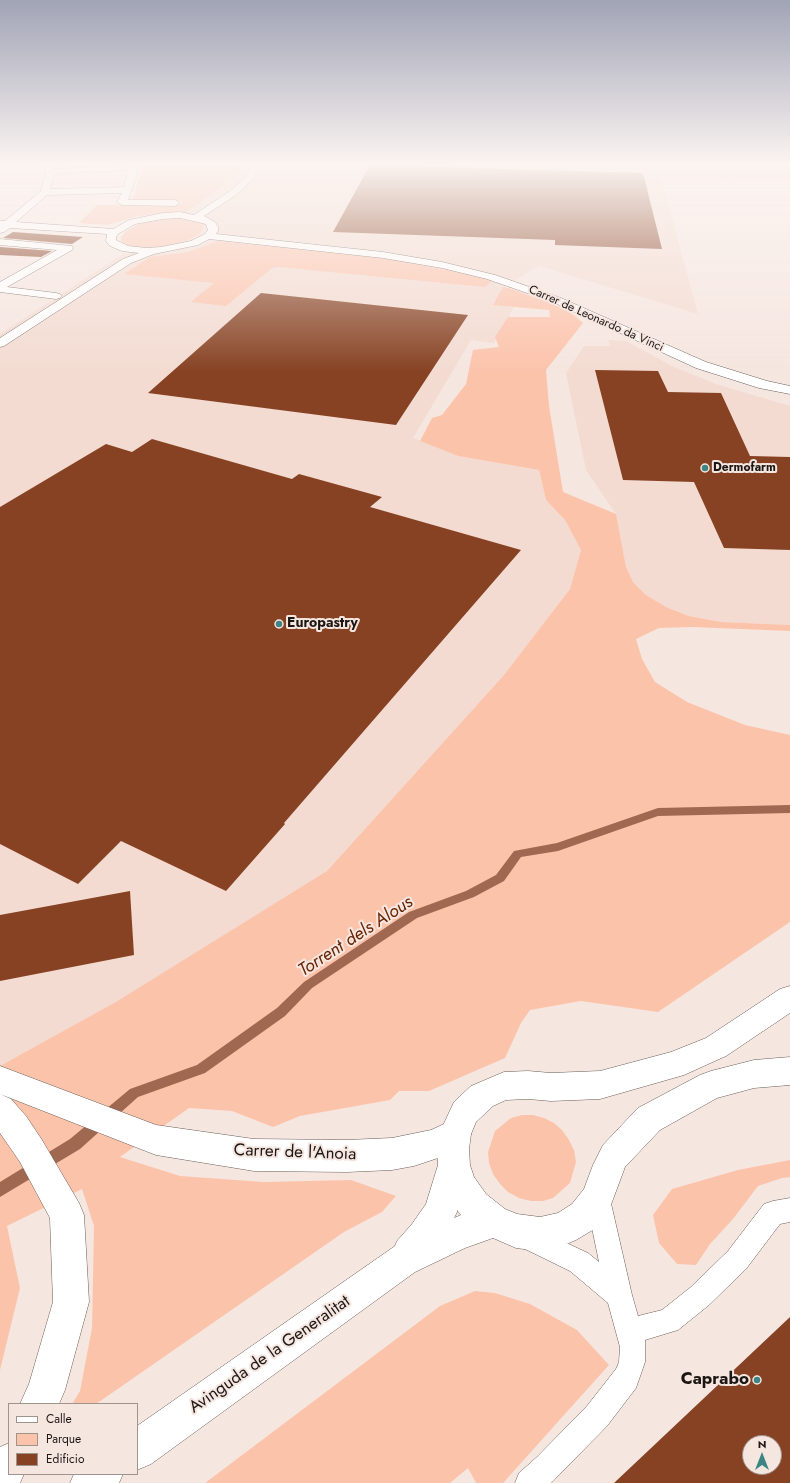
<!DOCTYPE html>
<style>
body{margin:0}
#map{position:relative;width:790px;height:1483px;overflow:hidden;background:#f6e6e0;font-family:Jost,sans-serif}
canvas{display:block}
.legend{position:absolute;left:8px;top:1403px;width:130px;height:72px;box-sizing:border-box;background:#f6e6e0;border:1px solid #9f938e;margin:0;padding:5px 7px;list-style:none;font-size:12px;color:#1c1714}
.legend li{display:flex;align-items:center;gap:8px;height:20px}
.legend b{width:20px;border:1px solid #9f938e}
.north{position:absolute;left:742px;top:1435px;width:40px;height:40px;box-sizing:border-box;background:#f6e6e0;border:1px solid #9f938e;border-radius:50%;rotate:0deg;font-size:11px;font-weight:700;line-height:16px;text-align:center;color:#1c1714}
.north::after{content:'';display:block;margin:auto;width:14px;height:18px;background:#3d8584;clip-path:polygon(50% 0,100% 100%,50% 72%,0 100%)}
</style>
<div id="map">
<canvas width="790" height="1483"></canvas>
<ul class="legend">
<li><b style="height:5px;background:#fff"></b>Calle</li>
<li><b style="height:11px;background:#fcc3ab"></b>Parque</li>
<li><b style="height:11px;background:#874223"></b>Edificio</li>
</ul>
<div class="north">N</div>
</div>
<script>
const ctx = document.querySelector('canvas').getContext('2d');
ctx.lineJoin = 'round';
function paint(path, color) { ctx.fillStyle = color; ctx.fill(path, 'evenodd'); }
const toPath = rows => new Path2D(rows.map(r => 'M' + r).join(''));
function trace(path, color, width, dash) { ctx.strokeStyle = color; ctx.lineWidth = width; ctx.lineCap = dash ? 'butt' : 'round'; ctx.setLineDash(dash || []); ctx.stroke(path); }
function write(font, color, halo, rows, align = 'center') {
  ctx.font = font + ' Jost,sans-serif'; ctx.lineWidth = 4; ctx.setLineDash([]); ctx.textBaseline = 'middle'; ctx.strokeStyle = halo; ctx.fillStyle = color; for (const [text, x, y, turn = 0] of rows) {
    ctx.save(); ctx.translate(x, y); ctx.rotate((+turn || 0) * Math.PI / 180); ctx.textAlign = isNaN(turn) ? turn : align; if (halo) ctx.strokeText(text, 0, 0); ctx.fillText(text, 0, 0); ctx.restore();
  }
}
paint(toPath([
 [241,165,790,165,790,180,661,177,698,314,539,266,503,288,494,305,514,307,494,343,471,340,413,438,458,456,539,470,546,500,565,520,581,550,570,589,504,675,327,871,233,942,0,1066,0,334,184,214,237,177],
 [608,340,626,341,672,366,716,384,790,406,790,625,721,622,689,616,668,608,646,595,633,582,626,567,616,514,586,470,566,373,584,346,610,346]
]), '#f3dbd1');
paint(toPath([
 [139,165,241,165,237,177,184,214,153,214,134,217,108,225,79,223,97,205,181,204,183,201,132,201,141,172],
 [172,218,184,218,202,222,205,225,200,234,189,240,169,246,143,248,127,245,121,241,121,237,126,231,139,224,157,219],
 [218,241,388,259,494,279,485,287,278,267,272,268,226,306,191,302,214,283,124,274,150,257,188,252],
 [503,287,509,288,556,305,574,315,583,323,546,370,549,406,563,492,616,514,626,567,633,582,646,595,668,608,689,616,721,622,790,625,790,631,693,627,659,628,636,639,642,659,655,682,687,702,745,725,790,735,790,922,658,1012,581,1001,530,1010,521,1023,505,1058,429,1091,399,1091,390,1100,300,1116,273,1127,232,1111,189,1108,120,1157,180,1176,264,1182,351,1180,396,1196,382,1212,344,1232,96,1404,72,1404,80,1391,92,1328,94,1226,82,1189,7,1226,20,1288,0,1370,0,1066,116,1002,327,871,504,675,570,589,581,550,565,520,546,500,539,470,458,456,420,441,432,418,442,415,466,384,473,350,499,347,495,337,508,317,550,317,549,310,493,305],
 [522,1115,533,1115,544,1118,554,1123,562,1130,569,1140,574,1150,576,1162,570,1183,553,1198,543,1201,531,1201,519,1198,508,1192,500,1184,493,1174,489,1163,488,1152,495,1131,511,1118],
 [790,1160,790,1177,782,1178,758,1186,733,1219,710,1244,696,1265,677,1264,659,1243,653,1215,672,1189,738,1170],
 [475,1291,495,1293,530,1304,577,1330,609,1365,503,1483,476,1483,468,1468,450,1483,205,1483,440,1306]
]), '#fcc3ab');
paint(toPath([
 [790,805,790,813,658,816,558,851,521,857,504,881,474,897,417,918,312,988,285,1016,205,1073,138,1097,80,1149,0,1197,0,1182,70,1139,130,1089,197,1065,277,1008,304,982,409,912,466,891,496,875,514,851,557,843,658,808,790,805]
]), '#a06851');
paint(toPath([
 [370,165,643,173,662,249,555,245,555,240,333,232],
 [13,232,83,237,72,244,3,238],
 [0,247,52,251,41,257,0,255],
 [261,293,468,315,396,425,148,393],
 [595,370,658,371,668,392,721,393,750,456,790,457,790,550,724,548,694,482,623,480],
 [152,439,292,479,299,474,382,497,370,507,521,550,284,823,285,824,226,891,121,841,78,884,0,844,0,507,106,444,132,452],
 [130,891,134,955,0,981,0,915],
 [790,1317,790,1483,614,1483],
 [750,1443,774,1443,774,1467,750,1467]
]), '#874223');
const service = toPath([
 [598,1187,606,1191,610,1199,632,1295,638,1316,662,1310,691,1287,728,1251,764,1204,773,1201,790,1198,790,1222,780,1224,746,1269,709,1305,678,1330,645,1340,645,1362,636,1388,607,1426,557,1477,551,1483,515,1483,519,1473,537,1457,587,1406,616,1369,619,1362,620,1347,608,1303,570,1271,523,1248,520,1239,523,1230,532,1227,588,1253,599,1262,586,1199,590,1191,598,1187]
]);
const minor = toPath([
 [44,165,52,165,53,169,137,165,138,167,136,177,128,200,175,200,180,203,175,206,122,205,117,202,122,193,47,195,16,222,113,229,129,220,163,213,180,212,194,215,230,191,246,177,252,165,260,165,252,180,236,195,204,216,215,222,218,227,218,231,216,234,383,252,442,262,495,275,561,298,706,362,767,381,790,386,790,394,759,388,696,368,553,302,487,279,442,268,383,258,209,239,198,245,154,254,131,263,4,346,0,347,0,338,123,259,139,253,122,251,110,246,106,241,107,234,10,228,4,232,0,233,0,221,5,221,41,191,46,172,44,165],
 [128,170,124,187,50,189,54,174,128,170],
 [180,218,206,224,208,230,205,234,191,241,161,247,147,248,128,246,116,240,116,237,118,234,135,224,163,219,180,218],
 [0,239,72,246,73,248,72,250,7,287,56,293,60,294,62,296,60,298,56,299,0,292,0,282,57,250,0,245,0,239],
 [0,1066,156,1125,254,1139,347,1140,392,1138,431,1130,455,1119,466,1123,471,1134,466,1145,447,1155,414,1166,392,1170,347,1172,254,1171,156,1155,0,1094,0,1066],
 [0,1094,11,1099,26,1116,42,1140,79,1203,84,1215,89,1302,65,1390,59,1404,20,1404,29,1384,53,1302,50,1218,20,1162,0,1133,0,1094],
 [9,1443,9,1474,24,1474,20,1483,0,1483,0,1447,9,1443]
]);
const tertiary = toPath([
 [790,986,790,1013,726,1056,684,1075,600,1099,551,1101,528,1099,506,1100,493,1106,476,1122,471,1134,469,1149,470,1165,474,1177,486,1194,505,1209,517,1214,540,1217,558,1213,572,1204,584,1189,593,1165,603,1145,638,1108,700,1075,711,1071,754,1060,790,1057,790,1085,754,1088,717,1098,660,1130,625,1167,609,1210,596,1228,576,1240,564,1245,540,1251,516,1248,493,1238,465,1248,415,1272,151,1464,137,1470,137,1426,395,1246,397,1241,412,1224,426,1204,438,1165,437,1149,439,1134,454,1102,471,1086,504,1072,528,1071,551,1073,600,1071,671,1052,706,1038,780,989,790,986],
 [457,1210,461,1215,454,1218,457,1212,457,1210],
 [74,1474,123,1474,119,1483,70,1483,74,1474]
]);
trace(service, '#6a5d57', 1);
trace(minor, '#6a5d57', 1);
trace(tertiary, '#6a5d57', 1);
paint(service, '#fff');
paint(minor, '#fff');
paint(tertiary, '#fff');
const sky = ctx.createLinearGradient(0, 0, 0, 372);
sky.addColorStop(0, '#a1a4b6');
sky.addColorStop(0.44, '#fbf4f1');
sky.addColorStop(1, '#fbf4f100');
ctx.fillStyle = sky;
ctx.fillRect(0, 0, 790, 372);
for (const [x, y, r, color] of [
 [705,468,4,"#3d8584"],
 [279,624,4,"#3d8584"],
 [757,1380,4,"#3d8584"]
]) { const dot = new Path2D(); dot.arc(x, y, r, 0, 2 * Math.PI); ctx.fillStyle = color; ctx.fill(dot); trace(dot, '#f6e6e0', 1.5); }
write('12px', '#1c1714', '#f6e6e0', [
 ["Carrer de Leonardo da Vinci",596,319,24]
]);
write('bold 12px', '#1c1714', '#f6e6e0', [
 ["Dermofarm",713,468]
], 'left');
write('bold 14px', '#1c1714', '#f6e6e0', [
 ["Europastry",287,624]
], 'left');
write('17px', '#1c1714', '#f6e6e0', [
 ["Carrer de l'Anoia",295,1153,2],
 ["Avinguda de la Generalitat",270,1355,-35]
]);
write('bold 17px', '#1c1714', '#f6e6e0', [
 ["Caprabo",749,1380]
], 'right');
write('italic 18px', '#682400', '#f6e6e0', [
 ["Torrent dels Alous",356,937,-33]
]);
</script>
